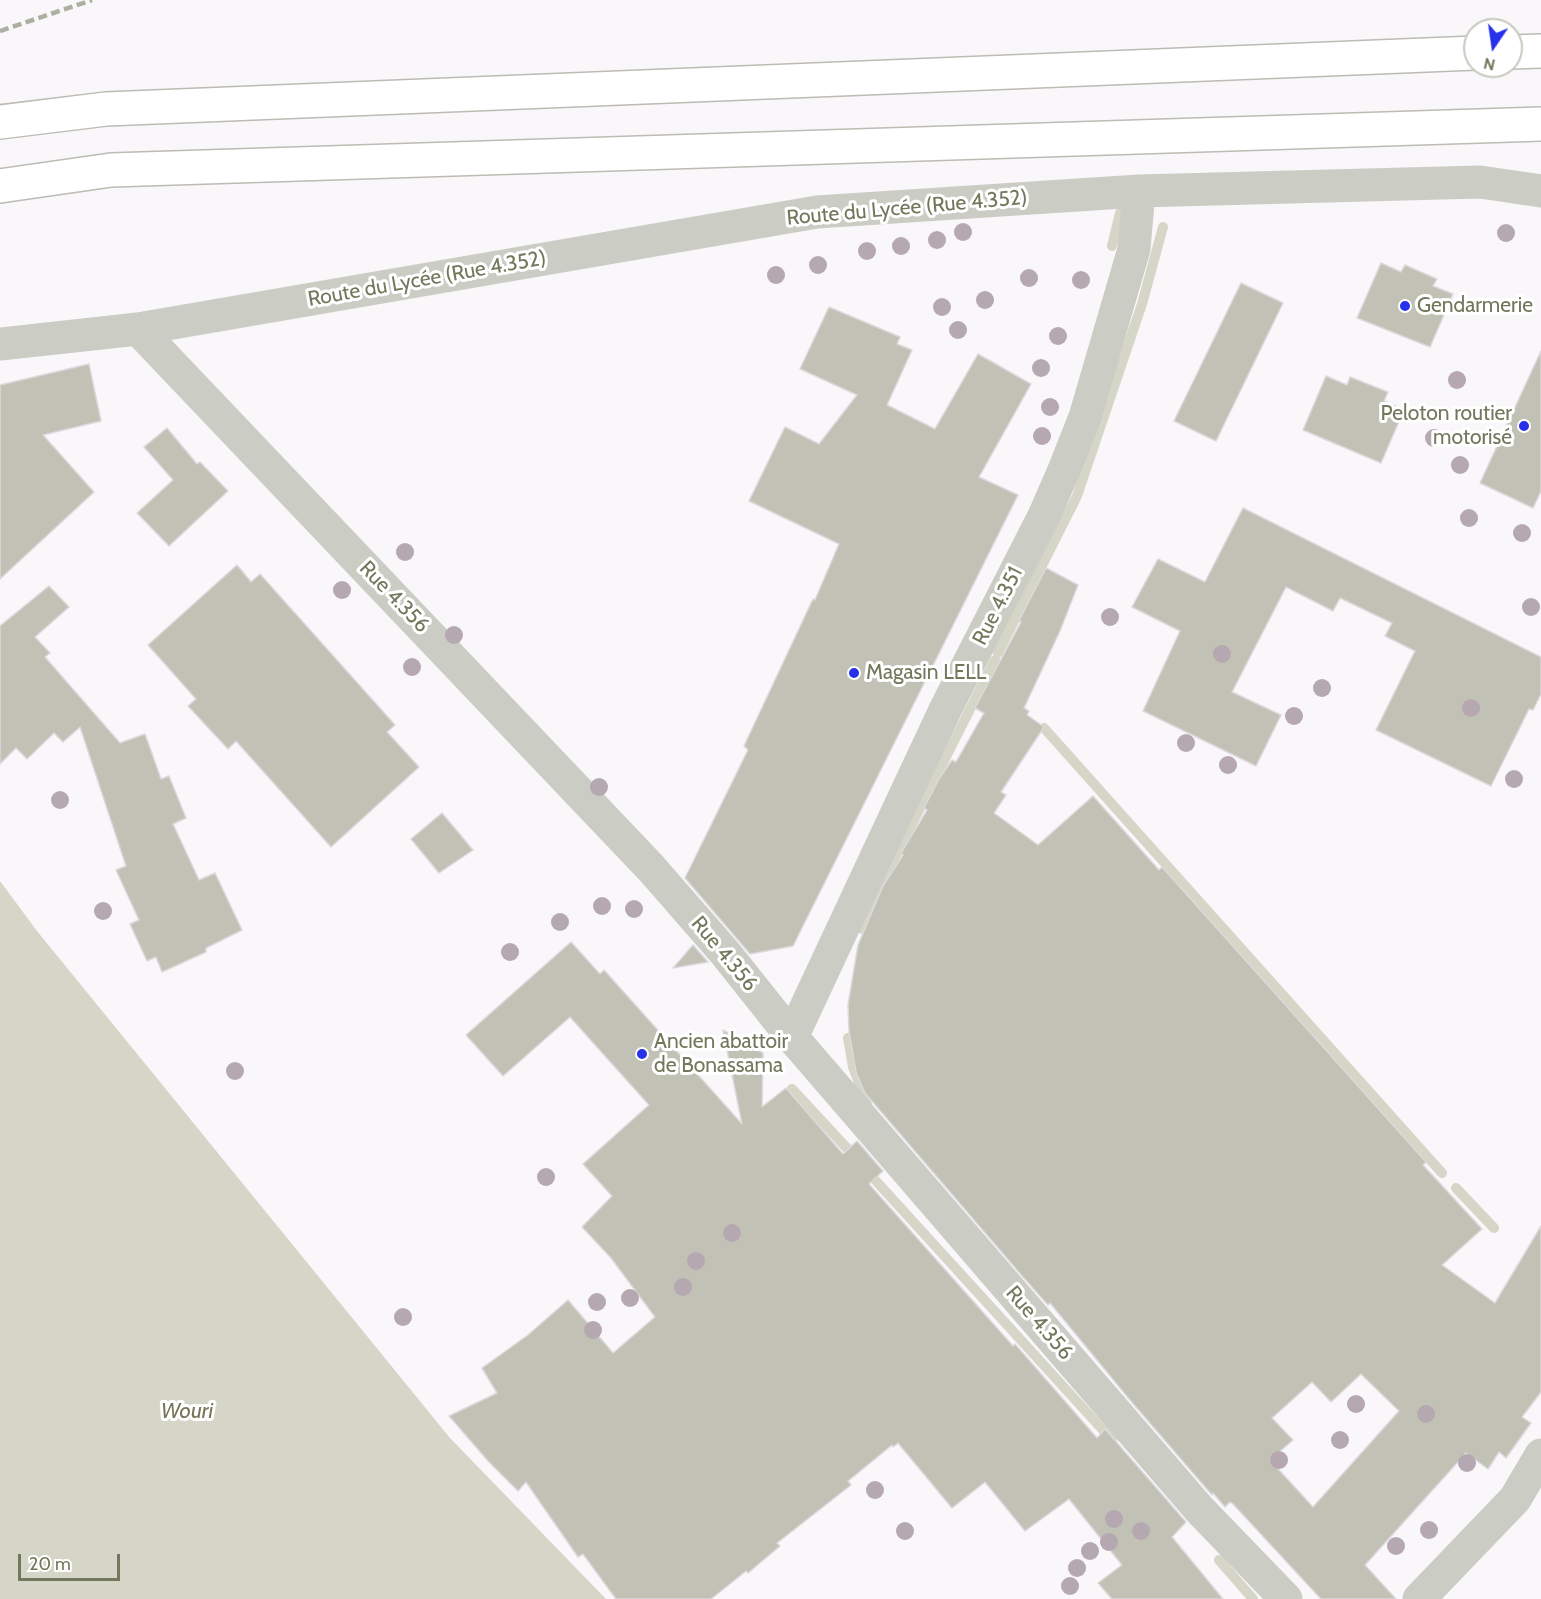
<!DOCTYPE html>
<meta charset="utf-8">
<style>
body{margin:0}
#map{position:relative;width:1541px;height:1599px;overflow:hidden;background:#f9f7fa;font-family:Cabin,sans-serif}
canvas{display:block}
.north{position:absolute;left:1463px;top:18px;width:60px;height:60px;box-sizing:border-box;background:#fff;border:2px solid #c7c9bd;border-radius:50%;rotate:193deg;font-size:16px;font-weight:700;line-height:24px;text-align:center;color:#73775b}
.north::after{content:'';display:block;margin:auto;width:21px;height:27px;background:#2731ea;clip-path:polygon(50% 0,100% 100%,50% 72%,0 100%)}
.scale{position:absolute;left:18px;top:1554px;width:102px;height:27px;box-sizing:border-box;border:3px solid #73775b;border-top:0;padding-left:8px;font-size:18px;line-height:21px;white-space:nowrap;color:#73775b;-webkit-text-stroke:4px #fff;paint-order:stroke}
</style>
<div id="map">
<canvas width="1541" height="1599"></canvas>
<div class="north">N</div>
<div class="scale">20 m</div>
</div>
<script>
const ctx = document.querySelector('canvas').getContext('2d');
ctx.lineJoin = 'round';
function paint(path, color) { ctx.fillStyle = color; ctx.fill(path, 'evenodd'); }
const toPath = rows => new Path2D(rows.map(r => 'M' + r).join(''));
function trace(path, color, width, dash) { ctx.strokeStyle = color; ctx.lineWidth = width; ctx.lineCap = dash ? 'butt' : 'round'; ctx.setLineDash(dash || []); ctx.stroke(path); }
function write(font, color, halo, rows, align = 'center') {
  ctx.font = font + ' Cabin,sans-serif'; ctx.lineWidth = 6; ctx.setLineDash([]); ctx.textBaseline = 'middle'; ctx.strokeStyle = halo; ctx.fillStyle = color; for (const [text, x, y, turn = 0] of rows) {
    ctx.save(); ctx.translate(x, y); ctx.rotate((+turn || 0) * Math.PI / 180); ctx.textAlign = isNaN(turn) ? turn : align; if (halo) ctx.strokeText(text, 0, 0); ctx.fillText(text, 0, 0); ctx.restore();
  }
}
paint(toPath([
 [0,881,37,931,450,1438,606,1599,0,1599]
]), '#d5d5c8');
trace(toPath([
 [1112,246,1120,213],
 [998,653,1077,496,1142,304,1163,227],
 [1044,728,1442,1173],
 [862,929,888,871,995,660],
 [848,1038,853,1067,867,1104],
 [792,1089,856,1158],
 [866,1170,1112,1440],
 [1456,1188,1494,1228],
 [1219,1560,1253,1599]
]), '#d5d5c8', 10);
const building = toPath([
 [1381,263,1401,272,1405,265,1437,279,1433,286,1453,294,1430,347,1357,318,1381,263],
 [1241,283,1283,303,1216,441,1174,421,1241,283],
 [829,307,900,337,897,344,912,350,887,405,935,429,978,354,1031,384,979,477,1018,495,793,946,750,954,685,878,748,750,744,746,813,599,815,600,839,544,749,501,785,427,819,444,857,395,800,369,829,307],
 [1541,351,1541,491,1533,508,1480,483,1541,351],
 [89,364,101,421,43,435,94,492,0,579,0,385,89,364],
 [1326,376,1347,385,1350,377,1388,392,1384,401,1404,410,1381,463,1303,430,1326,376],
 [167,428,197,464,200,462,228,491,169,546,137,513,173,480,144,447,167,428],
 [1243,508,1541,657,1541,694,1533,710,1529,709,1491,786,1376,730,1415,651,1385,636,1392,623,1340,598,1333,611,1286,587,1232,692,1281,715,1256,766,1143,711,1180,631,1132,607,1158,559,1205,582,1243,508],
 [237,565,251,582,260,574,395,725,387,732,419,767,331,847,236,741,228,749,188,706,196,699,148,645,237,565],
 [1046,568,1078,585,1060,631,1024,708,1029,711,1027,715,1044,727,1001,792,1006,795,994,813,1038,845,1093,796,1159,870,1162,867,1426,1162,1423,1165,1482,1229,1442,1265,1495,1303,1541,1226,1541,1392,1522,1417,1531,1423,1506,1458,1499,1452,1488,1469,1466,1453,1365,1565,1396,1599,1321,1599,1233,1504,1230,1502,1225,1507,1213,1493,1212,1495,1130,1400,1050,1303,1048,1305,1023,1277,865,1093,856,1072,849,1031,848,1005,858,945,883,886,903,855,901,853,927,810,924,808,939,779,952,760,956,762,984,713,975,708,1021,622,1019,621,1046,568],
 [1361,1374,1399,1411,1313,1507,1270,1460,1293,1440,1272,1418,1312,1382,1331,1402,1361,1374],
 [49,586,69,607,35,637,50,653,45,657,120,743,145,734,161,779,169,776,186,818,173,824,199,880,215,873,242,930,206,948,206,952,162,972,156,957,147,961,130,924,139,920,116,870,126,866,80,727,63,742,54,733,27,759,16,748,0,764,0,626,49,586],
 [442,813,473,850,439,873,411,839,442,813],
 [571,942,600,974,604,970,742,1124,723,1030,763,1053,762,1107,786,1088,843,1154,857,1141,883,1171,869,1184,1013,1346,1015,1344,1097,1438,1105,1429,1186,1522,1172,1537,1223,1599,1112,1599,1098,1583,1122,1565,1069,1499,1025,1531,985,1482,952,1508,898,1443,893,1447,892,1445,848,1481,851,1485,777,1543,780,1546,748,1573,746,1571,711,1599,616,1599,583,1554,578,1557,526,1482,518,1491,489,1462,449,1416,497,1393,482,1368,528,1335,568,1300,613,1353,655,1317,611,1258,582,1227,612,1196,583,1164,649,1105,570,1017,503,1076,466,1035,571,942],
 [693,945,708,962,673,968,693,945]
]);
paint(building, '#c1c1b5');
trace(building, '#dbd9dc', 1.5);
const highway = toPath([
 [1511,52,1541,51],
 [0,122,106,109,1475,53],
 [0,186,111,170,1541,124]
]);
trace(highway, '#bbbcb3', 36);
trace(toPath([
 [138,329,651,868,726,954,792,1037,1200,1510,1286,1599],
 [0,344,138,329,817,212,1139,191,1480,182,1541,191],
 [792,1037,945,710,1044,516,1064,470,1085,417,1134,249,1139,191],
 [1419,1599,1515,1499,1541,1455]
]), '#cbcdc5', 33);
trace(highway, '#fff', 33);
trace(toPath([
 [0,31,92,0]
]), '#adafa1', 4.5, [9, 4.5]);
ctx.fillStyle = '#b6a8b0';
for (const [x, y] of [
 [963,232],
 [1506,233],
 [937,240],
 [901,246],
 [867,251],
 [818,265],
 [776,275],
 [1029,278],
 [1081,280],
 [985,300],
 [942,307],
 [958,330],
 [1058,336],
 [1041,368],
 [1457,380],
 [1050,407],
 [1042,436],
 [1434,438],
 [1460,465],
 [1469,518],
 [1522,533],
 [405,552],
 [342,590],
 [1531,607],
 [1110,617],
 [454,635],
 [1222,654],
 [412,667],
 [1322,688],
 [1471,708],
 [1294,716],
 [1186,743],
 [1228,765],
 [1514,779],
 [599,787],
 [60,800],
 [602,906],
 [634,909],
 [103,911],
 [560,922],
 [510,952],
 [235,1071],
 [546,1177],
 [732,1233],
 [696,1261],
 [683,1287],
 [630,1298],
 [597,1302],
 [403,1317],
 [593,1330],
 [1356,1404],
 [1426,1414],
 [1340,1440],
 [1279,1460],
 [1467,1463],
 [875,1490],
 [1114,1519],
 [1429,1530],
 [905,1531],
 [1141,1531],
 [1109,1542],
 [1396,1546],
 [1090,1551],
 [1077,1568],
 [1070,1586]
]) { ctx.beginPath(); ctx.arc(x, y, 9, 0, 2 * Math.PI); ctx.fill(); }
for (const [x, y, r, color] of [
 [1405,306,6,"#2731ea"],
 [1524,426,6,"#2731ea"],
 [854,673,6,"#2731ea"],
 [642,1054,6,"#2731ea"]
]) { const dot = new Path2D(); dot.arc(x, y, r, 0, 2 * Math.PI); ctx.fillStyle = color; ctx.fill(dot); trace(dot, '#fff', 2); }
write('21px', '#73775b', '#fff', [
 ["Route du Lycée (Rue 4.352)",907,208,-5],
 ["Route du Lycée (Rue 4.352)",427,279,-10],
 ["Rue 4.356",394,597,46],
 ["Rue 4.351",998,606,-63],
 ["Rue 4.356",724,954,50],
 ["Rue 4.356",1039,1323,49]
]);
write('21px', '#73775b', '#fff', [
 ["Gendarmerie",1417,306],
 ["Peloton routier",1512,414,"right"],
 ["motorisé",1512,438,"right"],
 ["Magasin LELL",866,673],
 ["Ancien abattoir",654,1042],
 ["de Bonassama",654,1066]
], 'left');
write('italic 22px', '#767559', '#fff', [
 ["Wouri",187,1412]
]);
</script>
